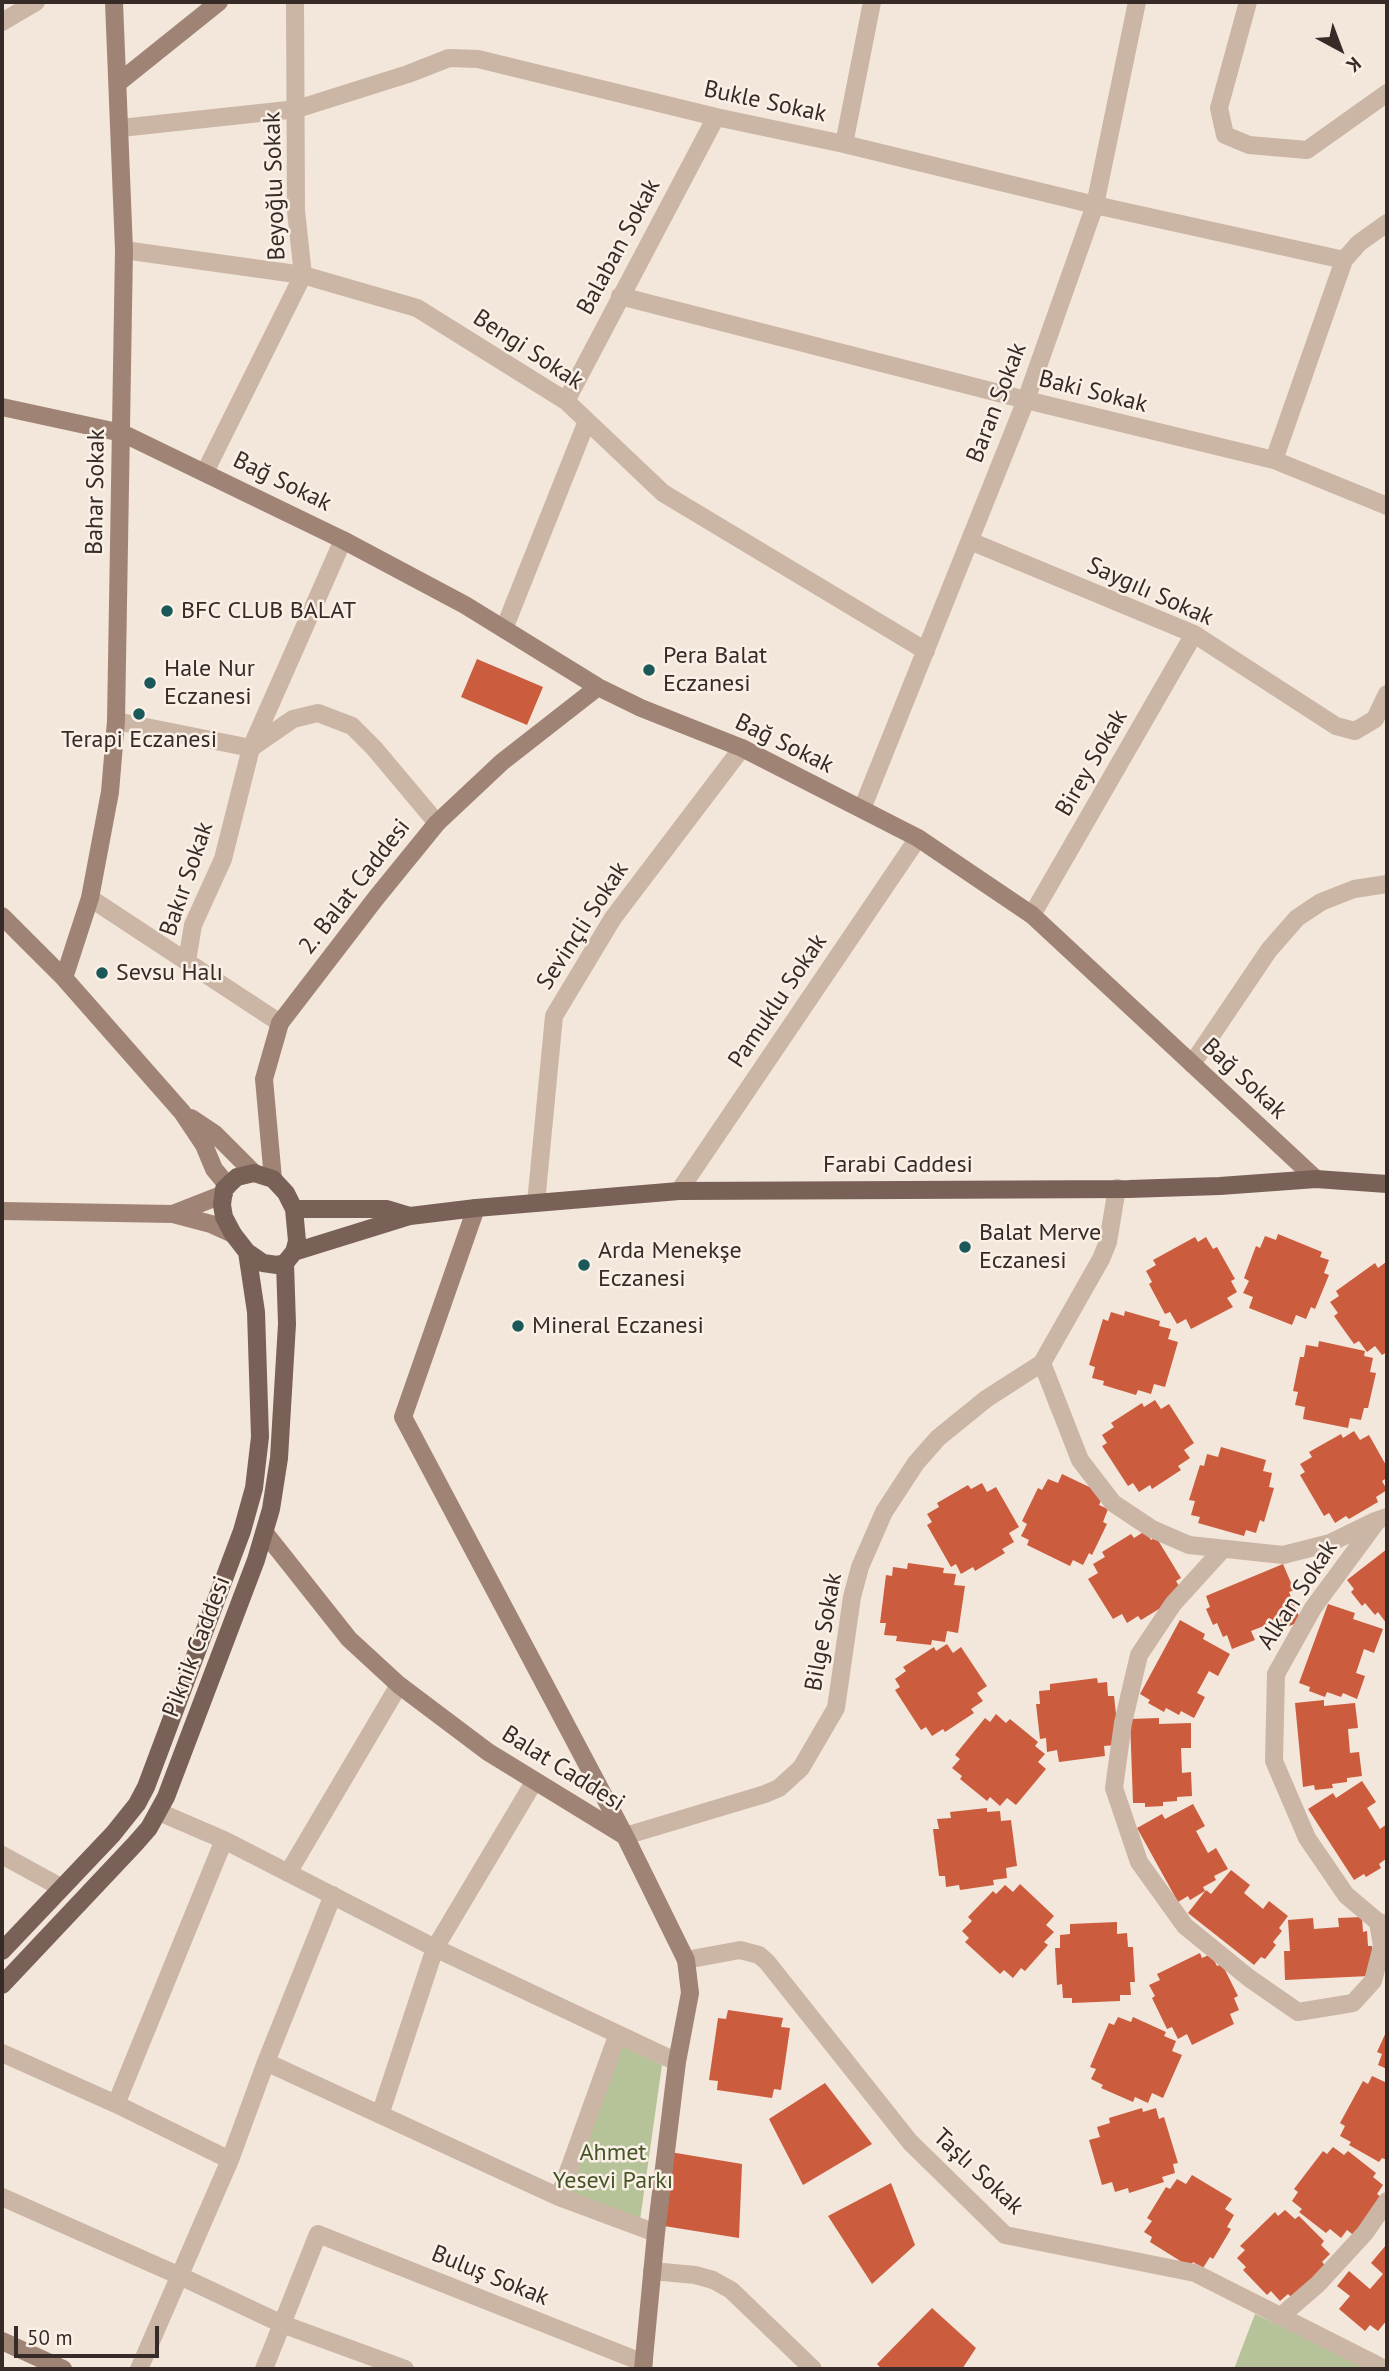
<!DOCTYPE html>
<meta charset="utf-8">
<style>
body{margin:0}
#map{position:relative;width:1389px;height:2371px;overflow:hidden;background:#f3e6da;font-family:"PT Sans",sans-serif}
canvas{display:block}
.frame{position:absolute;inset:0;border:4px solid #372b27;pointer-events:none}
.north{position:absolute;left:1305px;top:14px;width:70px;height:70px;-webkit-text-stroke:5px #faf0e6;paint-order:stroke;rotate:139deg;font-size:19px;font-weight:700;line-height:28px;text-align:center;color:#372b27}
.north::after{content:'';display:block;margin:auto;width:24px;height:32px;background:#372b27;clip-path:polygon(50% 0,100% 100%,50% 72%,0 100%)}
.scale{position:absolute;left:14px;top:2326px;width:145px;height:32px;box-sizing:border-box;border:4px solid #372b27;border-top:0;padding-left:9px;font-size:21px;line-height:24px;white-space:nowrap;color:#372b27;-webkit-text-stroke:5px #faf0e6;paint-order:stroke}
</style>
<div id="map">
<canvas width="1389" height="2371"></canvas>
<div class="frame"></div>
<div class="north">K</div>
<div class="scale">50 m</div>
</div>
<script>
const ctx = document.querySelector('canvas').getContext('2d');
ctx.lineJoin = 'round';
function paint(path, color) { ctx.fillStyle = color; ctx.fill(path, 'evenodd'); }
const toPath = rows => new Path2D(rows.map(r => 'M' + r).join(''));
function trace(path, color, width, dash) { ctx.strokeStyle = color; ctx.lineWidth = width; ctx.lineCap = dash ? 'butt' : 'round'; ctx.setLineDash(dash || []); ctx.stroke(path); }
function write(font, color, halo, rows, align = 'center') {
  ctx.font = font + ' "PT Sans",sans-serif'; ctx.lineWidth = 5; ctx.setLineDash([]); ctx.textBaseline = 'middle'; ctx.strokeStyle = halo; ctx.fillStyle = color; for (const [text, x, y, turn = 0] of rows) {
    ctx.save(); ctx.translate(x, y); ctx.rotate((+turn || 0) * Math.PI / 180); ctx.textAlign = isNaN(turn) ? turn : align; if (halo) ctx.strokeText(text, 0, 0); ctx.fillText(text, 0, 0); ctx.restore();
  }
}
paint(toPath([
 [619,2044,662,2065,640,2220,566,2194],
 [1255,2314,1374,2369,1234,2369]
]), '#b6c399');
paint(toPath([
 [477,659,543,687,527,725,461,697],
 [1278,1234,1322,1252,1320,1257,1329,1260,1324,1273,1329,1275,1315,1309,1311,1307,1306,1319,1296,1315,1292,1325,1249,1308,1253,1297,1243,1293,1249,1281,1244,1278,1256,1246,1260,1248,1265,1236,1276,1240],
 [1195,1237,1198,1242,1206,1237,1213,1249,1217,1247,1235,1279,1231,1281,1237,1292,1227,1298,1233,1307,1191,1329,1186,1319,1177,1324,1170,1312,1165,1314,1149,1284,1152,1282,1146,1271,1156,1265,1153,1260],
 [1386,1262,1387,1352,1382,1355,1375,1346,1367,1352,1359,1341,1354,1344,1334,1316,1338,1313,1330,1302,1339,1296,1336,1291,1375,1263,1378,1268],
 [1125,1311,1160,1321,1159,1326,1171,1329,1168,1339,1178,1342,1165,1387,1154,1384,1151,1394,1138,1390,1136,1395,1103,1385,1104,1381,1092,1378,1095,1367,1089,1365,1103,1319,1108,1321,1111,1312,1124,1316],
 [1319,1341,1365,1351,1364,1356,1373,1358,1370,1372,1376,1373,1368,1408,1364,1408,1361,1420,1350,1418,1348,1428,1303,1419,1305,1407,1295,1405,1298,1392,1293,1391,1300,1357,1304,1357,1306,1345,1318,1347],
 [1155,1400,1161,1409,1169,1404,1194,1443,1184,1450,1190,1458,1178,1466,1181,1470,1152,1489,1150,1485,1139,1492,1133,1483,1128,1486,1102,1446,1107,1443,1102,1435,1114,1427,1111,1423,1142,1403,1144,1407],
 [1354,1431,1360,1440,1369,1435,1387,1467,1387,1478,1382,1481,1387,1490,1376,1497,1378,1502,1349,1519,1346,1516,1335,1523,1329,1513,1324,1516,1300,1475,1305,1472,1300,1464,1312,1457,1309,1452,1341,1434,1343,1438],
 [1221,1447,1266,1460,1263,1471,1272,1473,1269,1487,1274,1488,1264,1522,1260,1520,1256,1533,1246,1530,1244,1536,1198,1523,1200,1517,1191,1515,1195,1501,1189,1500,1200,1465,1204,1466,1207,1454,1218,1457],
 [1062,1474,1104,1494,1099,1505,1108,1509,1103,1522,1107,1524,1092,1555,1089,1553,1083,1565,1073,1560,1070,1566,1027,1545,1029,1540,1021,1536,1027,1524,1022,1521,1038,1488,1042,1490,1048,1479,1058,1483],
 [982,1483,987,1492,996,1487,1019,1527,1009,1533,1014,1542,1002,1549,1005,1553,975,1571,973,1567,961,1574,956,1564,951,1567,927,1525,932,1522,927,1514,939,1507,937,1503,968,1485,971,1489],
 [1145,1531,1151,1540,1156,1537,1181,1578,1176,1581,1181,1589,1172,1601,1141,1620,1138,1616,1127,1623,1122,1614,1113,1619,1088,1579,1098,1573,1093,1564,1105,1557,1102,1552,1131,1534,1134,1538],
 [1387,1549,1387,1624,1378,1612,1375,1615,1365,1603,1362,1606,1351,1592,1354,1589,1347,1580],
 [908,1563,944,1568,943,1573,956,1574,954,1585,965,1586,958,1633,947,1631,945,1642,932,1640,931,1645,896,1641,897,1636,884,1635,886,1623,880,1623,886,1575,892,1576,893,1567,907,1569],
 [1283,1564,1294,1590,1289,1592,1301,1621,1278,1631,1274,1622,1251,1631,1255,1640,1232,1649,1227,1635,1223,1637,1217,1623,1213,1625,1206,1609,1210,1607,1206,1596],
 [1328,1604,1355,1613,1353,1619,1383,1629,1374,1653,1364,1649,1356,1673,1365,1676,1357,1699,1343,1693,1341,1697,1327,1692,1325,1697,1309,1691,1310,1687,1299,1683],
 [1180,1620,1205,1634,1203,1639,1230,1654,1218,1676,1209,1671,1197,1693,1205,1697,1194,1718,1181,1711,1179,1715,1166,1708,1164,1712,1148,1703,1150,1700,1140,1694],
 [947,1644,953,1653,961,1647,987,1686,977,1693,983,1701,971,1709,974,1713,945,1732,943,1729,932,1736,926,1727,921,1730,895,1690,900,1687,895,1679,906,1671,903,1667,934,1647,936,1651],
 [1097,1678,1098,1683,1107,1682,1108,1696,1114,1696,1118,1732,1115,1745,1104,1746,1105,1756,1059,1762,1057,1750,1047,1752,1046,1738,1040,1739,1036,1704,1040,1704,1039,1691,1050,1690,1050,1684],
 [1324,1700,1324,1706,1355,1703,1358,1728,1348,1729,1350,1753,1359,1752,1362,1776,1347,1778,1347,1782,1332,1784,1333,1788,1315,1790,1314,1785,1303,1787,1295,1703],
 [996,1714,1006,1723,1010,1719,1038,1742,1035,1746,1045,1754,1038,1762,1046,1769,1016,1805,1007,1798,1000,1806,990,1797,987,1801,960,1779,962,1776,952,1768,960,1759,955,1755,985,1718,990,1722],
 [1159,1718,1159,1724,1191,1723,1191,1748,1181,1748,1182,1773,1191,1772,1192,1796,1177,1797,1177,1801,1163,1802,1163,1806,1145,1807,1145,1803,1133,1803,1130,1719],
 [1362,1781,1376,1802,1367,1808,1380,1829,1387,1824,1387,1858,1379,1864,1381,1868,1366,1877,1364,1874,1354,1880,1308,1809,1333,1793,1336,1798],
 [1193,1804,1205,1826,1196,1831,1208,1853,1216,1848,1228,1869,1214,1876,1216,1880,1203,1887,1205,1891,1190,1900,1188,1896,1178,1902,1137,1828,1162,1814,1165,1819],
 [987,1808,987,1812,1000,1811,1001,1821,1011,1820,1017,1866,1006,1868,1007,1878,993,1880,994,1885,960,1890,959,1885,946,1887,945,1876,939,1876,933,1829,939,1829,937,1819,951,1818,950,1812],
 [1231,1870,1250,1885,1244,1893,1263,1909,1269,1901,1288,1916,1279,1928,1282,1931,1273,1942,1276,1945,1265,1959,1261,1957,1254,1965,1188,1913,1206,1890,1211,1894],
 [1020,1884,1054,1916,1046,1925,1054,1932,1044,1942,1048,1945,1025,1971,1021,1968,1013,1978,1004,1970,1000,1974,965,1942,969,1938,962,1931,972,1921,968,1917,993,1891,996,1894,1005,1885,1013,1892],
 [1362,1917,1363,1932,1367,1931,1368,1946,1372,1946,1373,1964,1369,1976,1285,1980,1284,1951,1290,1951,1288,1920,1313,1918,1314,1929,1339,1927,1338,1918],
 [1117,1922,1117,1934,1127,1933,1128,1947,1133,1947,1135,1982,1130,1982,1131,1995,1120,1995,1120,2001,1072,2003,1072,1998,1063,1998,1062,1984,1057,1985,1055,1948,1060,1948,1060,1935,1070,1934,1070,1924],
 [1200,1953,1202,1958,1211,1954,1217,1966,1222,1964,1238,1996,1234,1998,1239,2010,1230,2014,1234,2024,1192,2045,1187,2034,1178,2039,1172,2027,1167,2029,1152,1998,1155,1996,1149,1985,1160,1980,1157,1974],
 [728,2010,783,2018,781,2027,790,2028,781,2090,774,2089,772,2098,717,2090,718,2081,709,2080,718,2018,726,2019],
 [1118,2017,1131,2022,1133,2017,1166,2032,1164,2036,1176,2041,1172,2051,1182,2055,1163,2098,1152,2093,1148,2103,1135,2097,1133,2102,1101,2088,1103,2085,1091,2079,1096,2069,1090,2067,1109,2023,1114,2025],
 [1387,2030,1387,2069,1378,2065,1382,2054,1377,2052],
 [1372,2076,1385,2082,1387,2078,1387,2160,1382,2158,1379,2162,1349,2145,1351,2142,1340,2136,1345,2126,1340,2123,1363,2081,1368,2084],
 [825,2083,872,2144,803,2185,769,2119],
 [1142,2108,1143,2112,1156,2108,1159,2119,1164,2117,1178,2163,1173,2164,1175,2173,1162,2177,1164,2182,1129,2193,1128,2188,1115,2192,1112,2182,1102,2185,1089,2140,1100,2137,1097,2127,1110,2123,1109,2118],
 [1333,2147,1344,2155,1348,2151,1376,2173,1373,2177,1383,2185,1377,2194,1385,2200,1356,2237,1347,2230,1341,2238,1330,2229,1326,2233,1299,2212,1302,2209,1292,2201,1298,2192,1294,2189,1323,2151,1327,2154],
 [670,2152,742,2164,739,2238,664,2226],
 [1192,2175,1232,2199,1225,2209,1234,2215,1227,2227,1231,2229,1213,2259,1210,2257,1203,2268,1193,2262,1190,2267,1150,2242,1152,2237,1144,2232,1152,2221,1147,2218,1166,2187,1170,2189,1177,2179,1186,2184],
 [891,2183,915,2245,872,2284,828,2216],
 [1285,2210,1295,2219,1299,2216,1324,2241,1321,2245,1330,2254,1322,2262,1329,2269,1296,2302,1288,2294,1280,2301,1271,2291,1267,2295,1243,2270,1246,2267,1237,2258,1245,2250,1240,2246,1275,2212,1278,2216],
 [1387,2244,1387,2320,1378,2331,1370,2325,1365,2331,1339,2309,1350,2296,1337,2286,1349,2271,1370,2289,1383,2274,1371,2263],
 [932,2308,976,2348,962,2369,882,2369,877,2364]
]), '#cc5c3e');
trace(toPath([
 [1248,2,1219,108,1225,135,1249,145,1307,150,1387,93],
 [2,22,36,2],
 [121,128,297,109,408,74,449,58,478,59,716,117,844,144,1095,205,1344,260,1359,243,1387,223],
 [844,144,872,2],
 [124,250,303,275,417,308,566,401,663,493,926,651],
 [620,296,1026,400,1274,460,1387,506],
 [566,401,716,117],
 [1274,460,1344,260],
 [205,472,303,275,296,211,295,2],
 [970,541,1194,634,1336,726,1355,731,1375,719,1387,694],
 [504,629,587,421],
 [116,721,251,748,293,719,318,713,352,726,374,748,437,823],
 [862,809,1026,400,1095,205,1137,2],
 [90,898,280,1023],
 [1032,915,1194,634],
 [187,961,193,925,223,859,251,748,343,540],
 [1192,1064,1269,950,1297,918,1321,902,1354,889,1387,884],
 [679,1191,918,838],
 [536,1203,554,1016,613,918,742,748],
 [1042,1363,1080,1460,1113,1503,1152,1529,1189,1545,1283,1555,1330,1543,1375,1521],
 [1387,1517,1378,1520,1313,1608,1276,1674,1274,1761,1307,1838,1346,1895,1378,1922,1387,1924],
 [1223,1549,1173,1604,1139,1655,1123,1723,1114,1788,1139,1862,1185,1926,1249,1978,1298,2012,1353,2003,1373,1981,1382,1946,1378,1922],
 [159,1812,224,1840,435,1948,677,2062],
 [625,1836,765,1794,779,1788,801,1768,836,1708,852,1597,860,1567,884,1512,916,1463,938,1438,986,1399,1042,1363,1101,1259,1108,1242,1117,1188],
 [2,1855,62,1888],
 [288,1873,399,1685],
 [686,1960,740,1950,759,1955,767,1962,910,2142,1005,2235,1195,2273,1385,2369],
 [2,2053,116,2104,230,2160],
 [266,2062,559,2197,656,2233],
 [116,2104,224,1840],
 [380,2115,435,1948,534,1782],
 [2,2197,180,2276,282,2324,405,2369],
 [559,2197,617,2036],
 [652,2271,695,2275,713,2280,731,2290,813,2369],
 [1281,2316,1318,2284,1365,2233,1387,2201],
 [139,2369,230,2160,266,2062,333,1895],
 [264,2369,318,2234,644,2363]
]), '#cbb5a5', 18);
trace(toPath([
 [118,83,219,2],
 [2,407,122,433,343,540,465,605,598,687,641,708,742,748,918,838,1032,915,1316,1179],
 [2,916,64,978,182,1112,204,1145,214,1169,228,1186],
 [64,978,90,898,110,792,116,721,124,250,114,2],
 [191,1118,215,1134,254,1173],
 [273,1179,264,1079,280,1023,376,898,437,823,502,762,598,687],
 [476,1208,403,1417,624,1834],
 [2,1211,173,1214,211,1224,233,1234],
 [173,1214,224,1194],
 [265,1533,349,1639,399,1685,488,1752,625,1836,686,1960,690,1993,677,2062,656,2233,643,2369],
 [2,2341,63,2369]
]), '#9f8476', 18);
trace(toPath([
 [254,1173,273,1179,286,1193,294,1209,297,1241,294,1252,285,1263,277,1265,263,1263,247,1252,233,1234,224,1217,222,1205,224,1189,237,1177,254,1173],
 [294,1209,387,1209,410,1216],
 [294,1252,410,1216,476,1208,679,1191,1129,1189,1220,1186,1316,1179,1387,1184],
 [2,1951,113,1834,137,1804,146,1787,242,1531,254,1488,260,1437,256,1312,247,1252],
 [2,1985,135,1844,149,1828,166,1797,256,1560,271,1509,279,1458,287,1324,285,1263]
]), '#7a6157', 18);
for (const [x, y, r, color] of [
 [167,611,7,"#1a585a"],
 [649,670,7,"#1a585a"],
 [150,683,7,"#1a585a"],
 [139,714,7,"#1a585a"],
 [102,973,7,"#1a585a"],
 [965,1247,7,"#1a585a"],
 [584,1265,7,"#1a585a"],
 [518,1326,7,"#1a585a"]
]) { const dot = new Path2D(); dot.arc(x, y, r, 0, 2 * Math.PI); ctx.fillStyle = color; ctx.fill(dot); trace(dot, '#faf0e6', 2.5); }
write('24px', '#372b27', '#faf0e6', [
 ["Bukle Sokak",765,102,12],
 ["Beyoğlu Sokak",275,186,-92],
 ["Balaban Sokak",619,247,-62],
 ["Bengi Sokak",528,350,33],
 ["Baki Sokak",1093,392,14],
 ["Baran Sokak",997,403,-69],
 ["Bağ Sokak",282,482,26],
 ["Bahar Sokak",96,492,-89],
 ["Saygılı Sokak",1150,592,24],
 ["Bağ Sokak",784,744,26],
 ["Birey Sokak",1092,763,-60],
 ["Bakır Sokak",187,879,-71],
 ["2. Balat Caddesi",355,887,-52],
 ["Sevinçli Sokak",583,926,-57],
 ["Pamuklu Sokak",778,1001,-56],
 ["Bağ Sokak",1244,1079,43],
 ["Farabi Caddesi",898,1165],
 ["Alkan Sokak",1298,1595,-57],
 ["Bilge Sokak",824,1632,-80],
 ["Piknik Caddesi",197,1647,-69],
 ["Balat Caddesi",563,1769,32],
 ["Taşlı Sokak",978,2172,43],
 ["Buluş Sokak",490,2276,22]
]);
write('24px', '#372b27', '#faf0e6', [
 ["BFC CLUB BALAT",181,611],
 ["Pera Balat",663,656],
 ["Eczanesi",663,684],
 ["Hale Nur",164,669],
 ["Eczanesi",164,697],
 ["Terapi Eczanesi",139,740,"center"],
 ["Sevsu Halı",116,973],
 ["Balat Merve",979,1233],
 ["Eczanesi",979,1261],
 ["Arda Menekşe",598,1251],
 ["Eczanesi",598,1279],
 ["Mineral Eczanesi",532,1326]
], 'left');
write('24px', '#475629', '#faf0e6', [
 ["Ahmet",613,2153],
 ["Yesevi Parkı",613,2181]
]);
</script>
